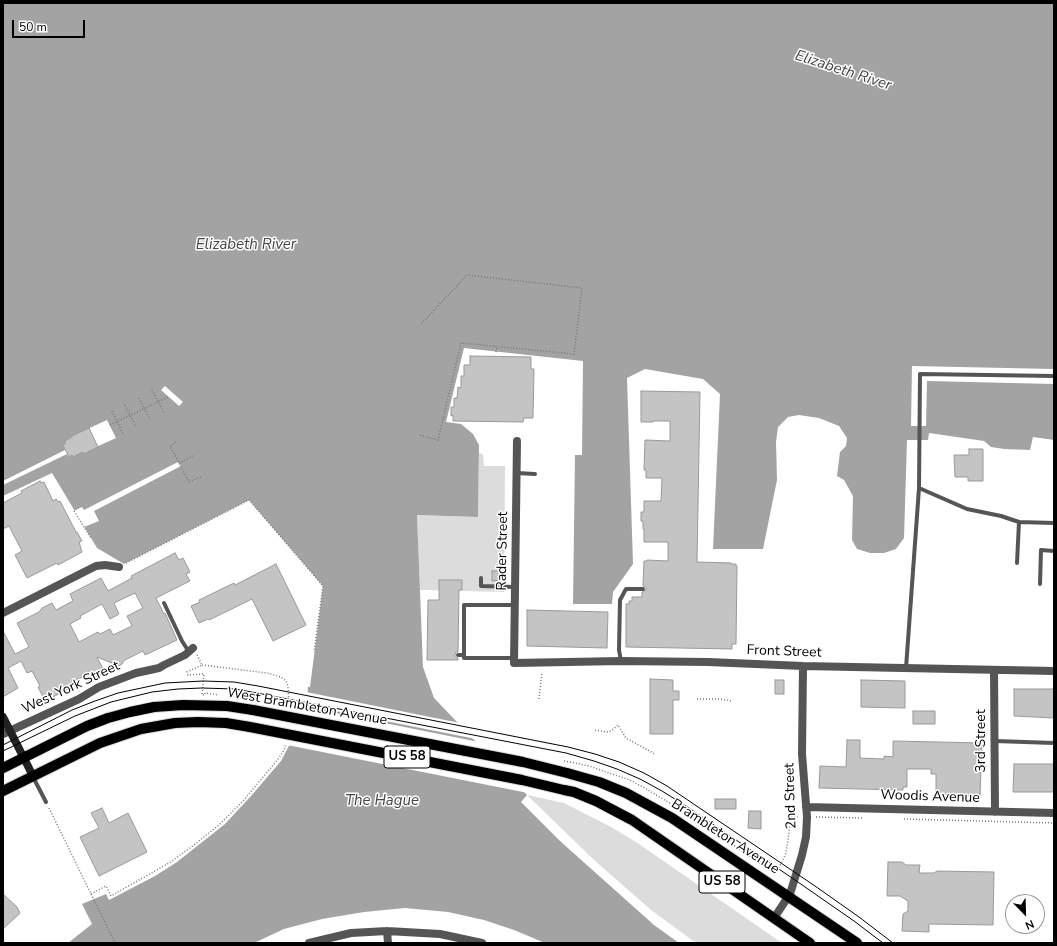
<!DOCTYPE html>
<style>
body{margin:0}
#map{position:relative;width:1057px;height:946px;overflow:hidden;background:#fff;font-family:"Nunito Sans",sans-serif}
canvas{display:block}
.frame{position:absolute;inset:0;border:4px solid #000;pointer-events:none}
.north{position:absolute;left:1005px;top:894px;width:40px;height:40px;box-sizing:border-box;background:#fff;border:1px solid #999;border-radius:50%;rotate:157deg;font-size:11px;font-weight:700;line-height:16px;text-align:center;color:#000}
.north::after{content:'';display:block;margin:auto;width:14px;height:18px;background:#000;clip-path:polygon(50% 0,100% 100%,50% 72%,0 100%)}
.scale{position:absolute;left:12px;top:20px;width:73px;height:18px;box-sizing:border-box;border:2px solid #000;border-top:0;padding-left:5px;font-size:12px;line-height:14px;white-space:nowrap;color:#000;-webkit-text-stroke:3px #fff;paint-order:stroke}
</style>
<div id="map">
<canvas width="1057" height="946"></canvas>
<div class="frame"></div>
<div class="north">N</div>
<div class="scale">50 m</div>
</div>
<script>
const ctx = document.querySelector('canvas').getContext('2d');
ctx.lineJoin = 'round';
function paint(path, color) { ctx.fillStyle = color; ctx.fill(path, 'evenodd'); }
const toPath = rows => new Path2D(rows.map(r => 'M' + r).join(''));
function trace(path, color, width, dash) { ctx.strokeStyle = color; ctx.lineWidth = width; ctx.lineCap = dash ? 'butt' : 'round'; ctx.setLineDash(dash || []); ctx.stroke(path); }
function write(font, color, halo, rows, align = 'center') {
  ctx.font = font + ' "Nunito Sans",sans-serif'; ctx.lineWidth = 3; ctx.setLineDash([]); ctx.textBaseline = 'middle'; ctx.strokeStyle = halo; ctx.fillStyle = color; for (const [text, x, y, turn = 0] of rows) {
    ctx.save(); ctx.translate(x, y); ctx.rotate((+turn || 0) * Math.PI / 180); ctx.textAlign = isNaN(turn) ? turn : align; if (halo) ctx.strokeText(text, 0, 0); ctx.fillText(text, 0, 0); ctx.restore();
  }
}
paint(toPath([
 [479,453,483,454,484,466,505,466,504,592,420,590,417,515,478,517],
 [527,795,564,803,611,827,636,842,782,943,696,943,651,910,594,860]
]), '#dcdcdc');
paint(toPath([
 [3,3,1054,3,1054,440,1033,437,1030,450,1004,449,991,447,984,441,929,433,928,440,907,440,904,538,896,549,884,553,870,553,857,549,852,540,853,496,844,480,837,476,840,452,846,446,847,438,839,426,819,418,799,415,788,417,778,427,776,442,777,480,763,549,713,549,720,394,703,379,645,369,627,378,633,564,613,592,612,604,573,604,575,455,582,455,583,361,464,348,446,422,461,424,473,434,479,445,478,517,417,515,423,667,434,698,527,795,521,802,560,841,654,925,679,943,545,943,514,930,484,920,448,912,405,908,364,912,322,919,284,929,254,943,68,943,92,924,82,904,106,894,109,900,155,876,177,862,225,824,251,796,281,761,306,713,308,687,310,687,323,586,249,500,124,564,97,548,52,473,3,496]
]), '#a3a3a3');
paint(toPath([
 [912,366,1054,369,1054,384,927,381,926,426,911,426],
 [165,386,183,402,179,406,161,390],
 [107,420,116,438,83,453,82,451,68,457,67,454,3,485,3,481,65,450,63,445,66,443,65,441,72,437,72,436],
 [178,462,181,466,94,511,99,521,84,527,74,511,82,507,84,510],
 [306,692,460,723,476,739,305,705],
 [305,707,479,742,528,793,287,745,304,712]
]), '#fff');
const building = toPath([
 [470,356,531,357,531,369,534,369,533,418,524,418,523,422,453,421,453,415,451,416,451,407,454,407,454,398,457,398,458,387,461,388,461,376,464,376,464,365,470,365,470,356],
 [641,391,700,392,697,562,731,563,731,564,736,564,736,566,737,566,736,644,732,644,732,649,626,647,626,604,629,604,629,601,632,601,632,597,642,597,642,592,646,590,646,587,643,586,644,561,647,561,647,560,668,561,668,542,644,542,644,529,643,529,643,521,641,521,641,512,644,512,644,501,661,501,662,478,646,478,646,470,644,470,645,440,670,441,670,421,653,421,653,422,641,422,641,391],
 [89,428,98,447,84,454,83,452,73,457,72,455,69,457,63,445,66,443,65,441,72,437,72,436,89,428],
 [969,449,983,449,983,481,968,481,968,477,955,477,954,455,969,455,969,449],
 [40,481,41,483,44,482,53,501,56,499,58,502,60,501,76,532,77,532,82,541,79,542,82,552,58,565,57,563,27,578,15,555,22,551,9,526,3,529,3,503,22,493,21,491,40,481],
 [175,553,179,560,183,558,190,572,186,574,190,581,156,598,164,614,165,613,177,640,145,655,143,651,125,660,123,662,122,664,119,666,97,657,105,673,89,681,86,675,71,683,72,687,53,697,54,699,46,703,38,687,40,686,32,671,27,673,21,661,8,668,18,688,3,697,3,631,15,654,29,647,17,623,39,612,42,608,52,603,56,610,73,601,70,594,101,578,108,591,132,578,131,576,175,553],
 [135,593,143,608,127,616,132,626,113,635,110,629,100,634,98,632,79,642,70,624,81,618,80,616,102,604,110,619,119,614,114,603,135,593],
 [276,564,306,625,273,641,252,599,209,620,208,619,199,623,191,606,200,602,199,600,234,583,235,585,276,564],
 [492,571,501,571,501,580,492,581,492,571],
 [439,580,462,580,462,590,459,590,458,652,456,652,455,655,455,657,458,658,458,660,427,660,428,600,439,600,439,580],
 [527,610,608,612,607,648,527,646,527,610],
 [650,679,673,680,673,691,679,691,679,700,673,700,673,734,650,734,650,679],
 [775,680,784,680,784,694,775,694,775,680],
 [861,680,905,681,905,708,861,707,861,680],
 [1014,689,1054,689,1054,718,1014,716,1014,689],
 [913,711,935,711,935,724,913,724,913,711],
 [847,740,860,740,860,758,884,759,884,756,893,757,893,741,982,743,980,796,936,795,936,774,931,774,931,769,907,769,907,787,903,787,903,790,819,788,820,766,846,767,847,740],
 [1014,764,1054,764,1054,792,1013,792,1014,764],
 [715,799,736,799,736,809,715,809,715,799],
 [102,808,109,823,128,813,147,852,99,876,80,837,99,828,91,813,102,808],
 [749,811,761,811,761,829,748,828,749,811],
 [888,862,902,862,906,865,920,865,919,873,934,873,937,871,994,872,993,925,929,924,929,932,902,931,903,914,908,911,908,901,900,896,887,896,888,862],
 [3,894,17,907,20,913,3,929,3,894]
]);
paint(building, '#c4c4c4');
trace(building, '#999', 1);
const primary = toPath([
 [3,768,87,726,108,718,130,712,154,707,183,705,227,706,253,710],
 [567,773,599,782,626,793,672,818,857,943],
 [564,790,574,792,596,801,632,820,810,943],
 [3,791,100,743,141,729,175,723,198,722,226,723,250,727]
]);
trace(primary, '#dbdbdb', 12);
trace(toPath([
 [496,352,497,347],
 [152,390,164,413],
 [139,398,150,420],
 [125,405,136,427],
 [112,411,123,434],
 [110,425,168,397],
 [420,435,438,440,461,343,574,354,582,288,467,275,421,324],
 [176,442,170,446,189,482,201,477],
 [179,463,193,456],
 [74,511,91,538],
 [126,563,249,500,323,586,314,652],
 [197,655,202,665,187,672,188,675,204,674,202,695,205,695,205,693,219,695],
 [202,665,267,673,281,677,286,681,288,686,289,708],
 [539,699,542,672],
 [697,699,720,699,732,701],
 [595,730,607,732,611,731,618,725,626,738,655,754],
 [570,762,589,766,612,774,630,780,648,790,696,819,775,874,783,860,786,853,789,833,790,817,798,817],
 [49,808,115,943],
 [816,817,864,818],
 [904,819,1054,823],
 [91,894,106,886,111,896,169,863,194,845,220,824,243,801,279,758,284,750,286,744]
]), '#777', 1.5, [1, 2]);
trace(toPath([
 [517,473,535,474],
 [919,488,967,509,1001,516,1019,522],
 [1017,563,1019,522,1054,523],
 [481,578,481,586,515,587],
 [1040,584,1041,550,1054,551],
 [164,603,182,641,189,652],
 [458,655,464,655],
 [514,658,464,658,464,605,515,605],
 [621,661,619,650,620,600,626,589,643,589],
 [906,668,919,488,920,374,1054,376],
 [995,741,1054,743],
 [33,777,46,802]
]), '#555', 4);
trace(toPath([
 [517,441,514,663,621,661,708,662,803,666,1054,671],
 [3,613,96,566,105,565,119,567],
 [994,670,995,812],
 [3,734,79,699,99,687,136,673,159,668,164,665,185,655,193,648],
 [806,807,1054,813],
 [774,918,790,894,802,855,806,837,807,817,802,754,803,666],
 [387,931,388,943],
 [309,943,351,933,387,931,440,934,482,943]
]), '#555', 8);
trace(toPath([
 [3,717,33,776]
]), '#222', 8);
trace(primary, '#000', 10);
trace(toPath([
 [3,745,72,710,95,701,118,693,165,683,203,681,234,682,258,686,568,747,595,754,619,762,644,773,667,786,815,886,859,917,893,943],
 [3,751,75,716,111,702,152,692,178,689,202,688,235,689,257,693,566,753,594,761,617,769,640,779,662,791,686,806,795,880,854,921,883,943]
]), '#000', 1);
const primaryBridge = toPath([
 [253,710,523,762,567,773],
 [250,727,522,780,564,790]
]);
trace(primaryBridge, '#dbdbdb', 12, []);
trace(toPath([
 [564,761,570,762]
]), '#777', 1.5, [1, 2]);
trace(primaryBridge, '#000', 10);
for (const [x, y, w] of [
 [407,757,46],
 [722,882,46]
]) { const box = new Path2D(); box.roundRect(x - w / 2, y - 11, w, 22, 3); ctx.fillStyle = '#fff'; ctx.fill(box); trace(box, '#000', 1); }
write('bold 13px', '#000', null, [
 ["US 58",407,757],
 ["US 58",722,882]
]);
write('14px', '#000', '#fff', [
 ["Rader Street",503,551,-89],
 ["Front Street",784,652,2],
 ["West York Street",71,688,-25],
 ["West Brambleton Avenue",307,707,10],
 ["3rd Street",982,741,-90],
 ["2nd Street",791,796,-92],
 ["Woodis Avenue",930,797,2],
 ["Brambleton Avenue",725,837,33]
]);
write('italic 15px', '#444', '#fff', [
 ["Elizabeth River",843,71,18],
 ["Elizabeth River",246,245],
 ["The Hague",382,801]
]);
</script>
